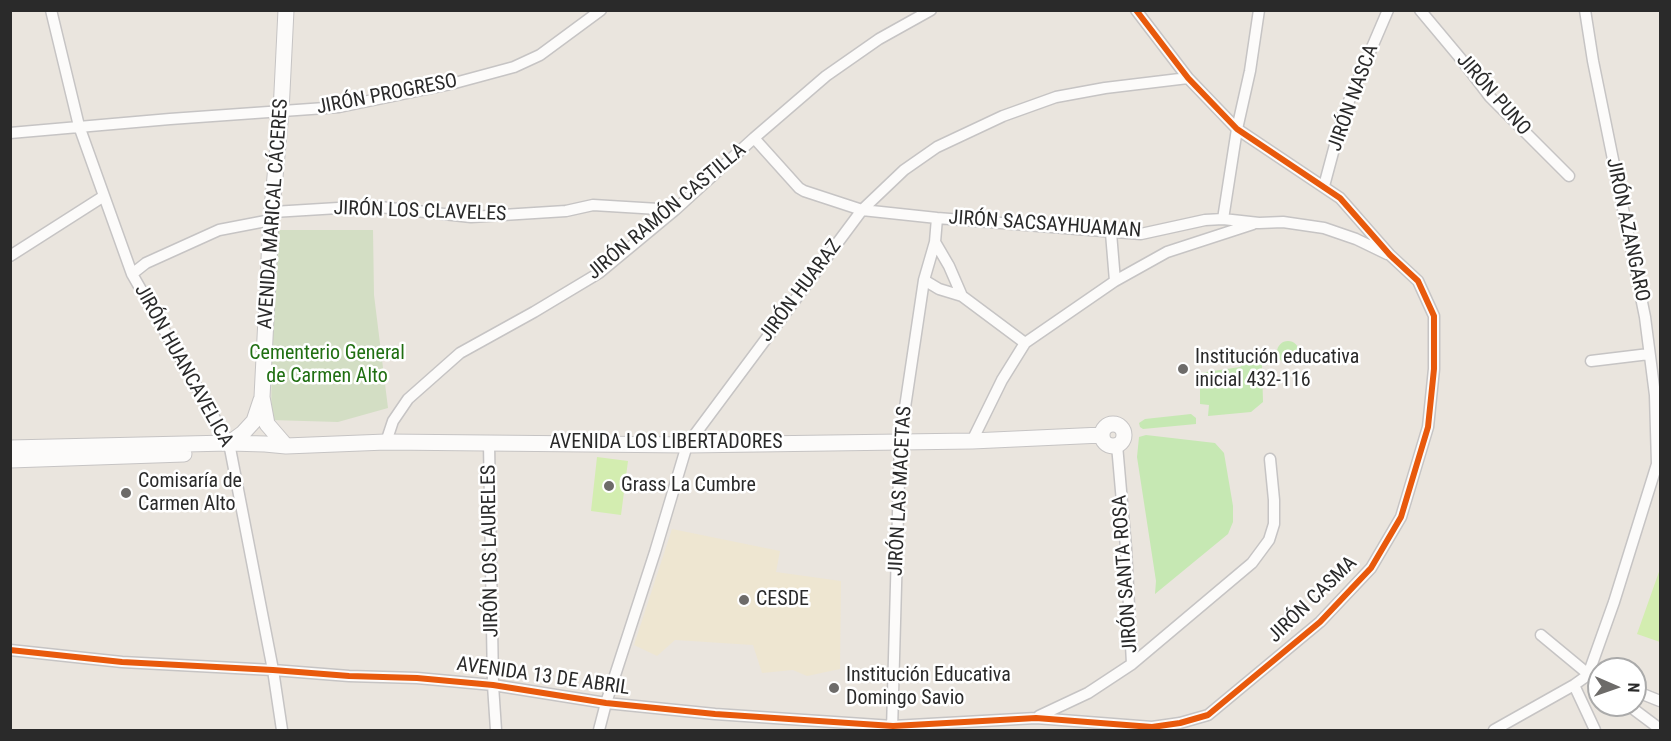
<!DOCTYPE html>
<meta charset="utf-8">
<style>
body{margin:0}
#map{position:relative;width:1671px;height:741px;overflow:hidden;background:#eae5de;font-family:"Roboto Condensed",sans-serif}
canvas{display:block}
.frame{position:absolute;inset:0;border:12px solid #2a2a2a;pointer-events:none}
.north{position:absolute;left:1587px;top:657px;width:60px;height:60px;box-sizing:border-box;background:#fff;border:2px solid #aaa;border-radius:50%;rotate:92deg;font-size:16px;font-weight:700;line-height:24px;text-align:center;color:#2a2a2a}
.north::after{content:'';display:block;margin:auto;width:21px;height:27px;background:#6d6b69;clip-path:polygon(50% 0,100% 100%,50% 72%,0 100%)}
</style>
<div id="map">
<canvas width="1671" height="741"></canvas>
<div class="frame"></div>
<div class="north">N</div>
</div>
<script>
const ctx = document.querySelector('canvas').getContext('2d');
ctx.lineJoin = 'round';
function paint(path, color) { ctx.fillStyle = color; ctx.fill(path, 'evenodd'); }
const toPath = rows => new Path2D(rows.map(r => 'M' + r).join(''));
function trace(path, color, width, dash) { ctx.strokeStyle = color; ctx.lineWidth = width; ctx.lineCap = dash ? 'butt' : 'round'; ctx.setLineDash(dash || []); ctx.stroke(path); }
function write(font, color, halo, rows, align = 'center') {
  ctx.font = font + ' "Roboto Condensed",sans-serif'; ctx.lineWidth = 5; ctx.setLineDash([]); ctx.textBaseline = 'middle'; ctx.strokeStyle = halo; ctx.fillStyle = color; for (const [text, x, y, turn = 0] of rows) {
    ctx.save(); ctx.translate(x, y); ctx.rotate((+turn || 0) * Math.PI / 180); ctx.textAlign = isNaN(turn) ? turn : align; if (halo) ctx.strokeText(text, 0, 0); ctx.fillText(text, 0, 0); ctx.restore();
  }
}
paint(toPath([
 [672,529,780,551,776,572,841,581,840,669,807,676,793,670,762,673,753,645,675,640,657,656,634,645]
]), '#eee6d1');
paint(toPath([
 '1277 352a11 11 0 1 1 22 0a11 11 0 1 1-22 0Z',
 [1249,359,1262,365,1263,402,1251,412,1208,416,1209,405,1200,404,1200,373,1240,367],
 [1191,414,1196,418,1196,424,1143,429,1140,427,1139,423,1145,419],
 [1146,435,1215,443,1224,453,1233,506,1233,522,1228,534,1155,594,1156,581,1137,457,1139,437]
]), '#c6e8b3');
paint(toPath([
 [277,230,373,230,374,295,388,408,338,422,271,420,272,348]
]), '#d3dec4');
paint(toPath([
 [597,457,628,461,621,515,591,511],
 [1660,569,1660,642,1637,634]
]), '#d3edb0');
const street = toPath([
 [51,10,79,126,132,274,229,443,273,670,282,730],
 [1420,10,1461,59,1490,97,1569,176],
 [10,133,170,119,339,107,451,84,514,67,540,55,601,10],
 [754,138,799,188,804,191,862,210,937,218,1141,234,1205,220,1223,219,1259,223,1283,222,1324,228,1356,239,1387,254],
 [1324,186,1343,115,1388,10],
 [273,212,371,206,471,217,566,211,593,205,675,210],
 [1223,219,1237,129,1250,71,1259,10],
 [935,242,949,266,962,296],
 [10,256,104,196],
 [132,274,146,263,219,230,271,220],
 [924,280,939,289,962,296,1025,343],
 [1115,281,1167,252,1253,224],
 [1591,361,1649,354],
 [972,441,1002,380,1025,343,1115,281,1111,233],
 [386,442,393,421,408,399,460,353,534,312,599,273,675,210,754,138,826,76,879,39,931,10],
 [489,443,493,685,496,730],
 [1117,445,1126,548,1132,664],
 [1541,635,1599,683],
 [10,650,122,662,273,670,349,676,417,678,493,685,606,703,715,714,893,726,1036,718,1152,727,1180,723,1208,715,1320,622,1371,568,1401,517,1428,427,1434,369,1434,316,1418,281,1390,255,1340,198,1237,129,1188,78,1136,10],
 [1574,685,1595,730],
 [1635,691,1660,701],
 [1628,705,1660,729],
 [1039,716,1088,693,1132,664,1252,563,1269,540,1274,524,1274,500,1270,459],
 [599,730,606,703,655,552,687,445,862,210,904,170,937,147,1003,116,1056,97,1105,88,1188,78],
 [892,730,900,441,924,280,935,242,937,218],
 [1494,730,1574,685,1588,675,1614,602,1657,464,1655,395,1645,317,1593,61,1585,10]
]);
const secondary = toPath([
 '1102 435a11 11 0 1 1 22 0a11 11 0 1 1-22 0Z',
 [228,444,243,433,254,421,261,400],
 [286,446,267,424,262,397,271,220,281,112,286,10],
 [10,448,229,443,265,444,286,446,386,442,687,445,972,441,1102,435],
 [10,460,184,454]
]);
trace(street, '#c6c4c4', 13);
trace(secondary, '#c6c4c4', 17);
trace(street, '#fcfbfa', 10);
trace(secondary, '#fcfbfa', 15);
trace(toPath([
 [10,650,122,662,273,670,349,676,417,678,493,685,606,703,715,714,893,726,1036,718,1152,727,1180,723,1208,715,1320,622,1371,568,1401,517,1428,427,1434,369,1434,316,1418,281,1390,255,1340,198,1237,129,1188,78,1136,10]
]), '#e8590c', 6);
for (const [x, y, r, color] of [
 [1183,369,6,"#6d6b69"],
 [609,486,6,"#6d6b69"],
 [126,493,6,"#6d6b69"],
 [744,600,6,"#6d6b69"],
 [834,688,6,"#6d6b69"]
]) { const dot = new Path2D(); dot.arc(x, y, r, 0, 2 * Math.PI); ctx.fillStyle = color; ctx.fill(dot); trace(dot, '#fff', 2); }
write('20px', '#2a2a2a', '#fff', [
 ["JIRÓN PROGRESO",387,95,-11],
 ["JIRÓN PUNO",1493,95,49],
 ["JIRÓN NASCA",1354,98,-70],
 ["JIRÓN LOS CLAVELES",420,212,2],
 ["JIRÓN RAMÓN CASTILLA",667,212,-40],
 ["AVENIDA MARICAL CÁCERES",274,214,-86],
 ["JIRÓN SACSAYHUAMAN",1045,225,4],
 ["JIRÓN AZANGARO",1627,230,78],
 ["JIRÓN HUARAZ",801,291,-53],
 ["JIRÓN HUANCAVELICA",183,366,61],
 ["AVENIDA LOS LIBERTADORES",666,443],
 ["JIRÓN LAS MACETAS",901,491,-87],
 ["JIRÓN LOS LAURELES",491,551,-91],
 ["JIRÓN SANTA ROSA",1126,574,-94],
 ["JIRÓN CASMA",1313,600,-44],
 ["AVENIDA 13 DE ABRIL",543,677,8]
]);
write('20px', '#206f12', '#fff', [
 ["Cementerio General",327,354],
 ["de Carmen Alto",327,377]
]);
write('20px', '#2a2a2a', '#fff', [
 ["Institución educativa",1195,358],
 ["inicial 432-116",1195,381],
 ["Comisaría de",138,482],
 ["Carmen Alto",138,505],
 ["Grass La Cumbre",621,486],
 ["CESDE",756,600],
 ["Institución Educativa",846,676],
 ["Domingo Savio",846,699]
], 'left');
</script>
